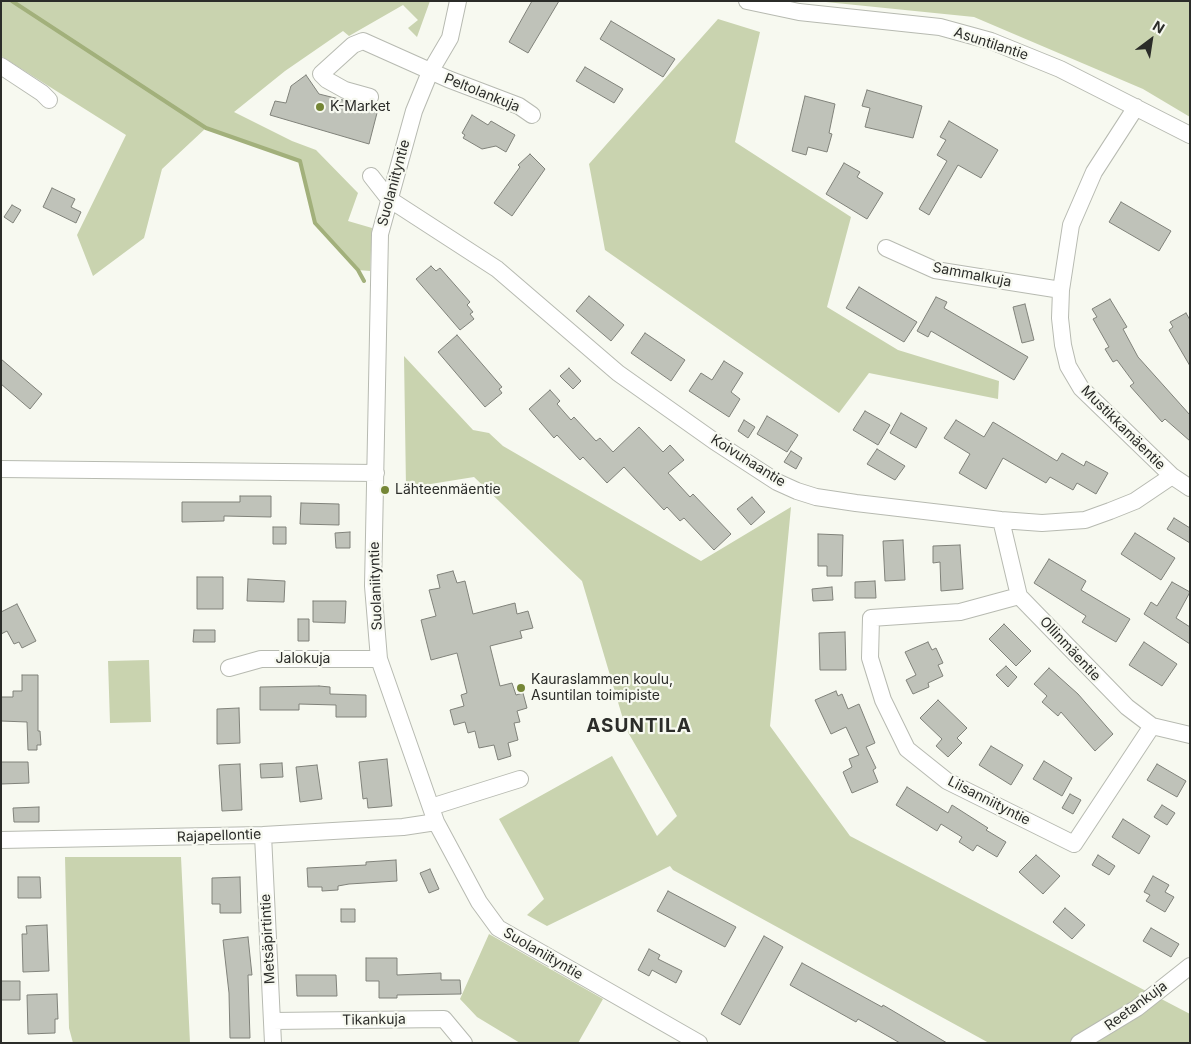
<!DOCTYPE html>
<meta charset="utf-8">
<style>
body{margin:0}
#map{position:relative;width:1191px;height:1044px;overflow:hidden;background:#f7f9f0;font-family:Inter,sans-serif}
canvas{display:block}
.frame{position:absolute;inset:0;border:2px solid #2b2c29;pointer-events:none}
.north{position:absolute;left:1126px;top:15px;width:50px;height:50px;-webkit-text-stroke:4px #f7f9f0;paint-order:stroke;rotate:31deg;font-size:14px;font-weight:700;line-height:20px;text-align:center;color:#2b2c29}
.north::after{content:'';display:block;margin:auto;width:18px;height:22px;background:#2b2c29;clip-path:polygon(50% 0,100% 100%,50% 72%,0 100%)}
</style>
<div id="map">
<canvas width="1191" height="1044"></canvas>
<div class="frame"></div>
<div class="north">N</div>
</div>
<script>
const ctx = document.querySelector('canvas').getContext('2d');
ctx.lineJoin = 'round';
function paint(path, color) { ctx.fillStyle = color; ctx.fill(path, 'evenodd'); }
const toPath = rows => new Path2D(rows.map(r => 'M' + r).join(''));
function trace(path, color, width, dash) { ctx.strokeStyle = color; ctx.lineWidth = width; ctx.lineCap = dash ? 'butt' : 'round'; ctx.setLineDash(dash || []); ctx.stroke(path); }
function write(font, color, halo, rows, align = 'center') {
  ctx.font = font + ' Inter,sans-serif'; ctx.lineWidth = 4.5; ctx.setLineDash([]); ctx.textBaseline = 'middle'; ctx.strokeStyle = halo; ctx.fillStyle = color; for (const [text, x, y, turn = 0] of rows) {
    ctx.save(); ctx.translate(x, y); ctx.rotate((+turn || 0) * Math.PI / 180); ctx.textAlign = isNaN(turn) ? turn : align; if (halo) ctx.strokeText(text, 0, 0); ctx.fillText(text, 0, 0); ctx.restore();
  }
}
paint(toPath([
 [1,1,430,1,417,37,408,28,418,20,403,5,349,36,343,31,285,71,234,112,292,141,316,150,358,193,348,221,372,228,370,271,358,270,315,223,300,161,206,128,162,169,144,238,93,276,77,235,126,135,1,56],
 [816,1,1190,1,1190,117,1143,89,974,17],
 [718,19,760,32,735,142,851,217,827,307,898,350,999,381,998,399,869,373,839,413,605,250,589,164],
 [404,356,473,430,489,433,503,446,701,561,791,507,770,726,850,836,1190,1014,1190,1043,989,1043,673,870,670,866,547,926,527,915,544,899,499,819,612,756,657,836,677,816,626,729,582,581,474,477,406,488],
 [149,660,151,722,110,723,108,661],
 [65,857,181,857,190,1043,73,1043,69,1028],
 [489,934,603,999,578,1043,520,1043,477,1017,460,999]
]), '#c9d3af');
trace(toPath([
 [12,1,206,128,300,161,315,223,358,270,364,281]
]), '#a2b07b', 4);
const building = toPath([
 [532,1,559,1,528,53,509,42,532,1],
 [611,21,675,59,663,77,600,39,611,21],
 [585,67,623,89,614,103,576,81,585,67],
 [306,75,319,94,367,106,366,109,377,113,369,144,270,115,275,101,286,103,291,86,306,75],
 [867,90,922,106,913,138,865,127,870,108,862,106,867,90],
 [805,96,835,104,829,133,832,134,827,152,808,147,806,155,792,151,805,96],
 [472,115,488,125,491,121,515,135,506,152,496,146,482,149,463,138,465,135,462,133,472,115],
 [949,121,998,150,981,178,958,165,929,215,919,209,947,161,937,155,946,140,940,137,949,121],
 [530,154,545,169,512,216,494,203,520,167,518,165,530,154],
 [844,163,860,172,857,177,883,193,867,219,826,194,844,163],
 [52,188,75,199,71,207,81,212,76,223,43,207,52,188],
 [1121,202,1171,231,1159,251,1109,222,1121,202],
 [12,205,21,210,13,223,4,217,12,205],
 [431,266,436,271,440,268,470,302,467,305,473,312,470,314,474,319,460,330,416,279,431,266],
 [859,287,917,322,904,342,846,308,859,287],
 [589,296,624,325,611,341,576,311,589,296],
 [936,297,947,302,944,308,1028,357,1014,380,931,331,928,337,917,331,936,297],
 [1110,299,1127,327,1123,329,1138,357,1190,415,1190,441,1165,419,1162,422,1130,386,1134,383,1117,360,1113,362,1105,349,1109,347,1093,319,1097,317,1092,309,1110,299],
 [1025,304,1034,340,1022,343,1013,307,1025,304],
 [1186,313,1190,320,1190,366,1169,330,1173,327,1170,322,1186,313],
 [645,333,685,360,671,381,631,353,645,333],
 [457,335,502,387,499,389,502,393,485,407,438,352,457,335],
 [1,359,42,394,30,409,1,384,1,359],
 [724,361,743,373,731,392,740,399,729,417,689,391,701,373,712,380,724,361],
 [569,368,581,381,573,389,560,376,569,368],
 [550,390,560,401,557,404,571,420,574,417,596,441,600,438,613,452,639,427,663,452,670,445,684,460,668,473,690,497,693,494,731,534,714,550,684,518,680,521,667,507,664,510,624,467,607,483,583,457,580,460,557,435,554,438,529,409,550,390],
 [865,411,890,425,878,445,853,430,865,411],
 [901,413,927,428,916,448,890,433,901,413],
 [767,416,798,435,787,452,757,434,767,416],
 [744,420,755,427,748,438,738,431,744,420],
 [956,420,984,437,993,422,1057,461,1062,453,1084,466,1086,461,1108,473,1096,494,1077,483,1073,490,1050,477,1046,483,1003,458,986,489,959,473,970,454,944,438,956,420],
 [877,449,905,466,895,480,867,464,877,449],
 [791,451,802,458,796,469,784,462,791,451],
 [240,496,271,496,271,517,224,516,224,521,182,522,182,502,240,502,240,496],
 [752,497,765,512,751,525,737,509,752,497],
 [301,503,339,504,339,525,300,524,301,503],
 [1174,518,1190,528,1190,543,1167,529,1174,518],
 [273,527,286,527,286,544,273,544,273,527],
 [350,532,350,548,336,548,335,533,350,532],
 [1135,533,1175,558,1161,580,1121,554,1135,533],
 [818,534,843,535,842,576,827,576,827,566,818,566,818,534],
 [903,540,905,580,885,581,883,541,903,540],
 [960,545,963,589,941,591,940,562,933,563,933,546,960,545],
 [1049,559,1086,581,1081,590,1130,619,1116,642,1082,622,1086,616,1034,583,1049,559],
 [453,571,457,583,465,581,473,614,515,603,517,614,528,611,533,628,520,631,522,638,490,646,500,686,512,683,516,695,523,693,527,708,517,711,520,722,514,723,518,740,508,743,511,756,498,760,494,745,479,748,475,731,468,733,465,722,454,725,450,710,464,706,461,695,467,693,457,653,431,660,421,620,436,616,429,590,440,588,437,575,453,571],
 [197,577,223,577,223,609,197,609,197,577],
 [248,579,285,581,284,602,247,601,248,579],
 [875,581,876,598,855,598,855,582,875,581],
 [1172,582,1190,592,1176,618,1190,627,1190,644,1144,614,1151,602,1157,606,1172,582],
 [832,587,833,600,813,601,812,589,832,587],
 [313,601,346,601,345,623,313,622,313,601],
 [17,604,36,641,22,648,19,642,14,644,7,631,1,634,1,612,17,604],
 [298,619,309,619,309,641,298,641,298,619],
 [1004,624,1031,651,1016,666,989,639,1004,624],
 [194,630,215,630,215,642,193,642,194,630],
 [845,632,846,670,820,670,819,633,845,632],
 [928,642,932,650,936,648,943,663,938,665,943,676,928,683,929,687,913,694,906,680,916,675,905,652,928,642],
 [1144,642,1177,664,1162,686,1129,665,1144,642],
 [1006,666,1017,677,1008,687,996,675,1006,666],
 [1049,668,1078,694,1113,734,1095,751,1061,712,1058,716,1042,702,1047,696,1034,684,1049,668],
 [22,675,38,675,38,731,40,731,41,745,37,745,37,750,28,750,27,722,1,721,1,697,13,697,13,691,22,691,22,675],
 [319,686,330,687,330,694,366,695,366,717,336,717,336,705,299,704,299,710,260,710,260,687,319,686],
 [836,691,838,696,842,694,848,709,859,704,875,743,866,747,876,768,873,770,878,782,852,793,843,772,852,767,849,759,859,755,846,727,831,734,815,700,836,691],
 [938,700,967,728,957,738,962,743,948,757,936,746,942,739,920,718,938,700],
 [239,708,240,743,217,744,217,709,239,708],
 [991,746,1023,765,1011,785,979,765,991,746],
 [387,759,392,806,368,808,367,798,363,799,359,762,387,759],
 [1044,761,1072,778,1062,796,1033,779,1044,761],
 [1,762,28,762,29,783,1,784,1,762],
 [282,763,283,777,261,778,260,764,282,763],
 [240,764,242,810,222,811,219,765,240,764],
 [1157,764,1186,781,1177,797,1147,780,1157,764],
 [317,765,322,799,300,802,296,767,317,765],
 [907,787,948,813,952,805,988,828,986,830,1006,842,997,857,977,845,973,851,959,842,962,837,941,824,937,831,896,805,907,787],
 [1070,794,1081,800,1073,814,1062,808,1070,794],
 [1162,805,1175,813,1167,825,1154,817,1162,805],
 [39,807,39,822,14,822,13,808,39,807],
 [1123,819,1150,836,1139,854,1112,837,1123,819],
 [1036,855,1060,876,1043,894,1019,872,1036,855],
 [1098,855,1115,866,1109,875,1092,865,1098,855],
 [396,860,397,881,349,884,338,886,338,890,322,891,322,887,308,887,307,868,366,865,366,862,396,860],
 [430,869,439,889,429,893,420,873,430,869],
 [1153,876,1169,885,1165,892,1174,897,1165,912,1146,901,1150,895,1144,892,1153,876],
 [18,877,40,877,41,898,18,898,18,877],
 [240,877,241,913,220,913,220,904,212,904,212,878,240,877],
 [668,891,736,927,725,947,657,911,668,891],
 [1065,908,1085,925,1072,939,1053,922,1065,908],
 [341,909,355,909,355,922,341,922,341,909],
 [47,925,49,971,23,972,22,934,27,934,26,926,47,925],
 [1151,928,1179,944,1171,957,1143,941,1151,928],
 [764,936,783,947,740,1025,721,1014,764,936],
 [248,937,252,975,248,975,250,1038,230,1038,229,993,223,940,248,937],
 [649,949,660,955,658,959,682,971,676,983,652,970,649,976,638,970,649,949],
 [366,958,397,958,397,975,441,973,441,980,460,980,461,994,397,995,397,998,379,998,379,981,366,981,366,958],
 [802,963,882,1007,883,1005,947,1043,900,1043,858,1019,856,1022,790,985,802,963],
 [296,975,336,975,337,996,297,996,296,975],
 [1,981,20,981,20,1000,1,1000,1,981],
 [57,994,58,1019,55,1019,55,1033,28,1034,27,995,57,994]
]);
paint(building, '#bfc2b9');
trace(building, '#80827a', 1);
const minor = toPath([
 [458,1,450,38,430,72,414,111,380,234,373,586,379,659,436,822,479,902,498,928,699,1043],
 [747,1,799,12,940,27,991,41,1060,69,1190,135],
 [1,66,42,93,49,100],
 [370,97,345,90,327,80,321,74,353,45,363,41,448,79,519,106,532,115],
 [1136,107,1094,172,1071,225,1061,290,1060,318,1063,345,1068,366,1081,388,1172,476,1190,488],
 [371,176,389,199,497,269,618,373,714,441,777,482,797,491,816,497,856,503,1001,520,1042,523,1085,520,1110,511,1135,501,1172,476],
 [886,248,935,270,1061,290],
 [1,469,376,473],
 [1001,520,1019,596,1127,707,1152,726,1190,735],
 [1019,596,960,612,871,618,870,658,883,700,907,749,947,781,1074,844,1152,726],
 [229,668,261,659,379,659],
 [431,807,520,779],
 [263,835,273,1043],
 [1,840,263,835,403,827,436,822],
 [272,1021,444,1019,464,1043],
 [1079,1043,1137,1008,1190,966]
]);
trace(minor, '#b7bab1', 18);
trace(minor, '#fff', 16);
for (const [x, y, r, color] of [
 [320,107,5,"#758636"],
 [385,490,5,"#758636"],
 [521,688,5,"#758636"]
]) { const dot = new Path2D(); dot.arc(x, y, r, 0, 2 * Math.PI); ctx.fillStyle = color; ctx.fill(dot); trace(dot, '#f7f9f0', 2); }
write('14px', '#2b2c29', '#f7f9f0', [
 ["Asuntilantie",991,44,18],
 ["Peltolankuja",482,93,22],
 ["Suolaniityntie",394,183,-75],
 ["Sammalkuja",972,275,11],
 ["Mustikkamäentie",1123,428,45],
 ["Koivuhaantie",748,461,32],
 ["Suolaniityntie",376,586,-92],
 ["Ollinmäentie",1070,649,47],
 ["Jalokuja",303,659],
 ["Liisanniityntie",989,801,27],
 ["Rajapellontie",219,836,-2],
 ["Metsäpirtintie",268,939,-93],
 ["Suolaniityntie",543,954,30],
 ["Reetankuja",1136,1006,-36],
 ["Tikankuja",374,1020,-1]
]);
write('14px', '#2b2c29', '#f7f9f0', [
 ["K-Market",330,107],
 ["Lähteenmäentie",395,490],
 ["Kauraslammen koulu,",531,680],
 ["Asuntilan toimipiste",531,696]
], 'left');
ctx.letterSpacing = '1px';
write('bold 19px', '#2b2c29', '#f7f9f0', [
 ["ASUNTILA",639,726]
]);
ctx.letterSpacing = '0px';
</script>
